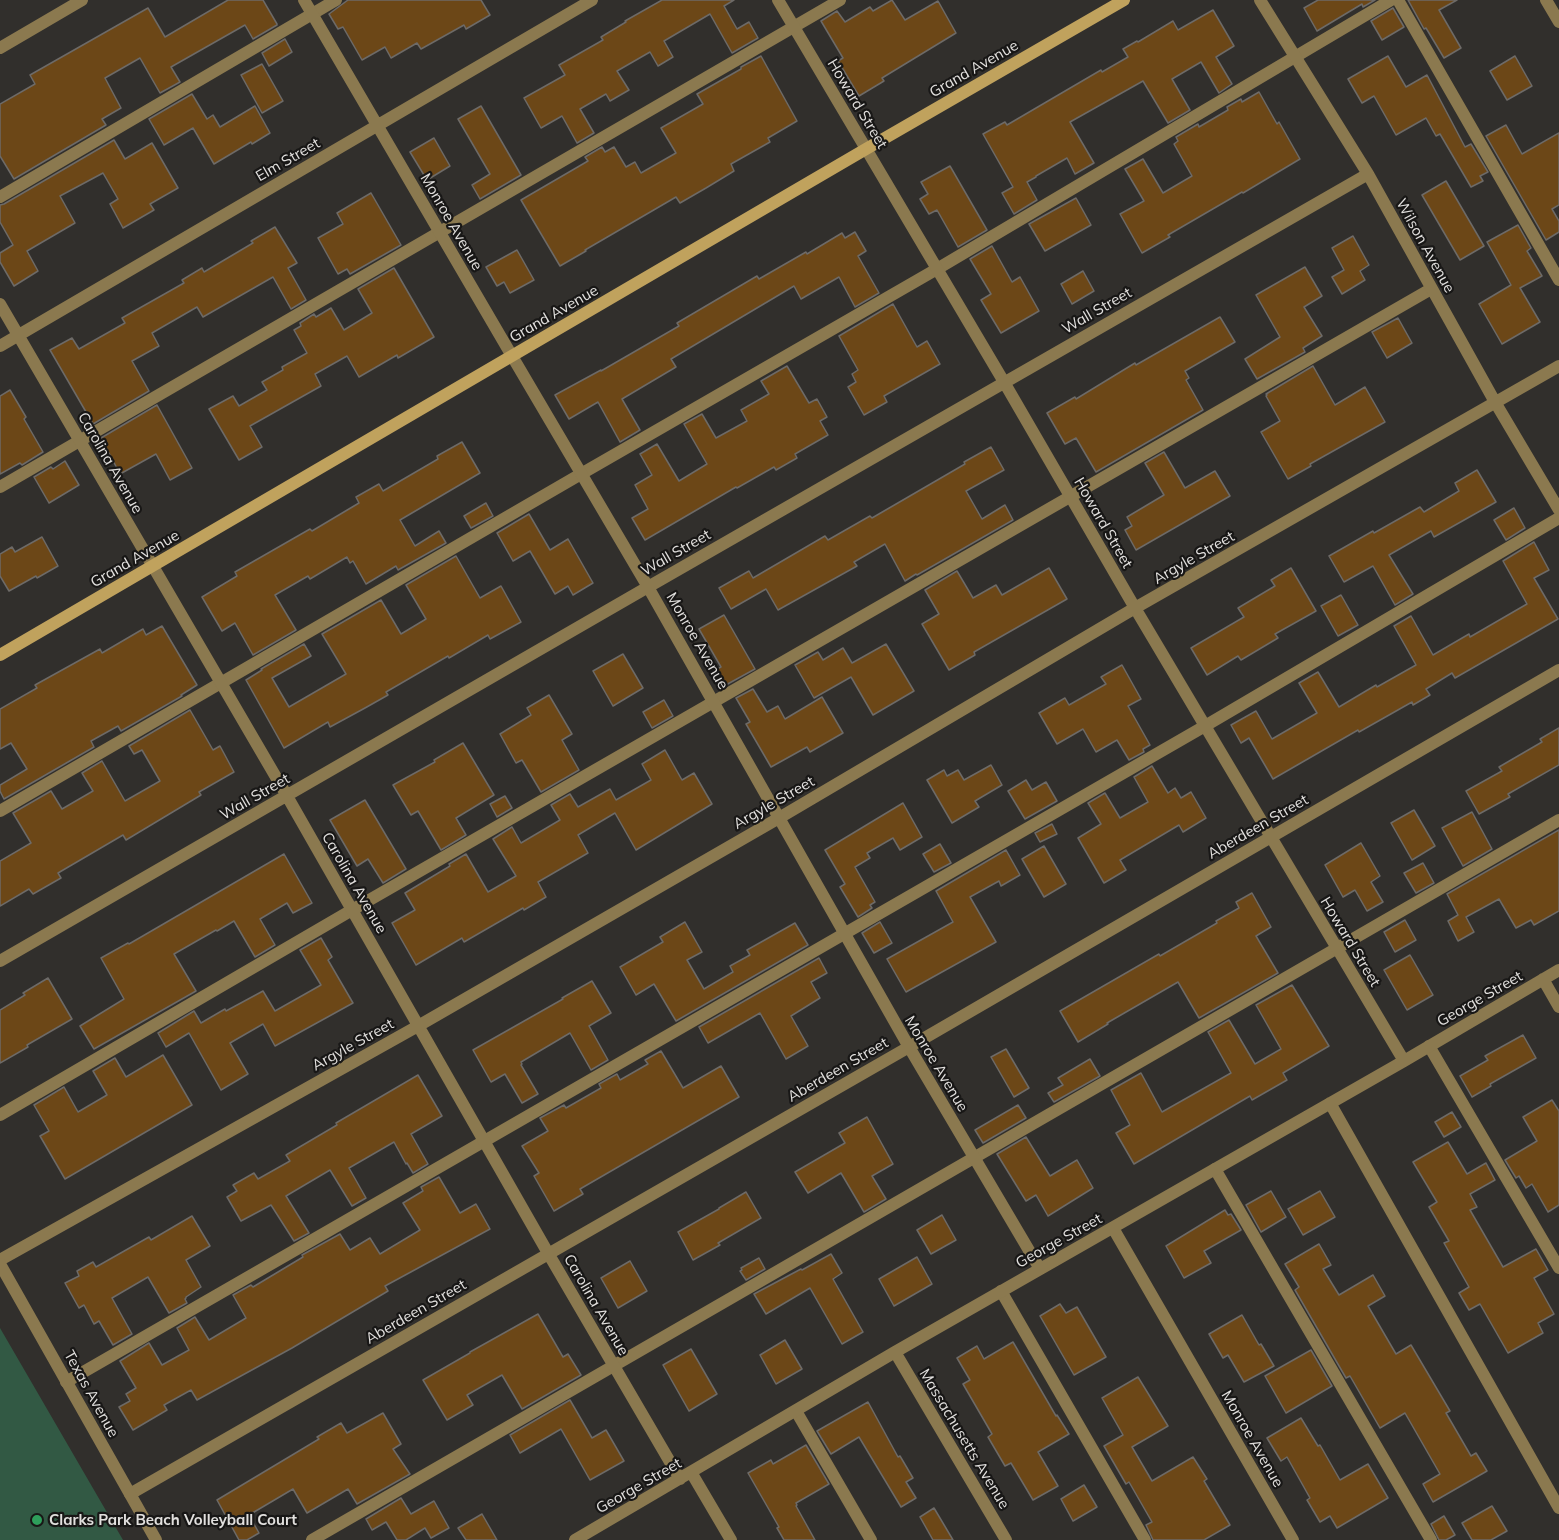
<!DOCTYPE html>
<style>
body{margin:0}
canvas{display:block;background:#312f2c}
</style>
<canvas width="1559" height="1540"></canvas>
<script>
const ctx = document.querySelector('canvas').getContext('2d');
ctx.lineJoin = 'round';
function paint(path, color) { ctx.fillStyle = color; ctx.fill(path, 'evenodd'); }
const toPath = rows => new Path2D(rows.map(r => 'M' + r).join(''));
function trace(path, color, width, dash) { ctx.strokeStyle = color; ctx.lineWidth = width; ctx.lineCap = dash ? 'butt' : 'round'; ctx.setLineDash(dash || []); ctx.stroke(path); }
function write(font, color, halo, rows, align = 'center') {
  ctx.font = font + ' Mulish,sans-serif'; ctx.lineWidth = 4.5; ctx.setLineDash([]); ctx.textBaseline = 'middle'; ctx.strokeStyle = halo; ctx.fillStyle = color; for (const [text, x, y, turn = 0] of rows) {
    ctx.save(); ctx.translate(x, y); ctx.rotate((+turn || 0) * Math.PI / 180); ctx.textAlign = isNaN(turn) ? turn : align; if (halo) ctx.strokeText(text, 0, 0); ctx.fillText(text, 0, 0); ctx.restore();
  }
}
paint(toPath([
 [0,1328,29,1378,123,1540,0,1540]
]), '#325944');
const building = toPath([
 [228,0,263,0,277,24,277,25,253,39,245,25,171,67,180,82,160,93,140,58,105,78,121,108,102,119,106,125,14,179,0,156,0,104,35,84,30,75,148,8,165,37,228,0],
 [348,0,481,0,490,15,466,29,464,25,421,49,417,43,391,58,385,47,362,60,343,27,338,29,329,14,348,0],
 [662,0,734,0,724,6,737,29,749,22,758,38,732,53,710,14,664,41,673,57,658,66,650,52,617,71,629,90,610,101,606,94,580,109,594,133,577,143,562,116,541,128,524,98,565,75,559,65,603,40,601,37,626,22,625,21,662,0],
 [892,0,905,20,938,1,956,33,882,78,884,81,859,96,838,61,843,58,821,21,837,11,845,22,870,7,873,11,892,0],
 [1318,0,1375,0,1363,7,1362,4,1317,31,1304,8,1318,0],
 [1408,0,1457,0,1439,10,1461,48,1444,58,1426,28,1424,29,1408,0],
 [1393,8,1404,27,1382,40,1371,21,1393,8],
 [1213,10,1234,46,1216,57,1232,84,1219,93,1201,62,1172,79,1190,110,1168,123,1143,81,1070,122,1094,163,1075,174,1067,158,1036,176,1036,177,1027,182,1037,200,1014,214,1002,193,1013,187,983,134,1005,122,1007,125,1101,70,1102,72,1128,57,1123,49,1137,41,1138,42,1173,21,1178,30,1213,10],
 [285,39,292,52,269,66,262,53,285,39],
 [761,56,797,121,768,138,770,142,731,164,734,171,706,188,680,203,676,197,585,250,586,251,560,266,521,200,588,161,585,157,602,147,605,152,614,147,626,167,635,162,641,173,676,153,661,128,703,104,697,94,741,69,741,67,761,56],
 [1388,56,1406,87,1427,75,1465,147,1471,144,1488,172,1480,176,1483,181,1471,187,1440,134,1436,136,1426,118,1396,135,1374,96,1362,103,1348,79,1388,56],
 [1515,56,1532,86,1507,100,1490,71,1515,56],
 [262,64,283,101,262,113,241,75,262,64],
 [1259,92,1277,124,1279,122,1300,159,1243,193,1242,192,1168,235,1170,237,1142,253,1120,214,1144,201,1125,169,1143,159,1163,193,1192,176,1174,144,1178,141,1176,137,1198,124,1199,127,1228,110,1227,107,1241,99,1242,102,1259,92],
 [192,94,207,119,213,115,220,127,255,106,270,133,252,144,251,142,214,164,193,128,164,145,149,119,192,94],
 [481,106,521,175,480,199,472,185,490,174,458,119,481,106],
 [1506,125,1522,154,1559,133,1559,205,1552,209,1559,221,1559,232,1546,240,1486,136,1506,125],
 [434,138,450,166,427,180,410,152,434,138],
 [114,140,125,159,152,143,178,188,150,204,154,210,123,228,110,204,118,199,103,173,60,196,75,223,27,251,38,271,14,286,0,262,0,253,13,245,0,222,0,205,4,204,114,140],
 [950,166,987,230,958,247,937,210,929,214,920,199,928,194,921,182,950,166],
 [1446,181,1484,246,1460,260,1422,195,1446,181],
 [371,193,401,245,350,274,347,269,338,274,318,238,343,224,337,213,371,193],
 [1076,198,1091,225,1045,251,1029,224,1076,198],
 [1518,225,1531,248,1527,251,1542,276,1520,288,1540,322,1502,344,1479,304,1511,285,1487,242,1518,225],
 [275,227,297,263,288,268,306,300,291,309,273,277,203,317,197,307,152,333,159,346,132,361,149,391,93,424,50,350,72,338,79,349,125,323,122,318,184,283,182,280,202,268,204,272,253,243,251,241,275,227],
 [855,232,866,251,858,256,879,293,855,307,839,277,801,299,794,286,671,359,676,367,622,399,640,430,620,442,598,402,569,419,555,395,601,370,601,371,679,326,677,323,757,276,759,279,806,252,807,254,842,233,845,238,855,232],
 [1353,236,1369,265,1360,271,1365,280,1342,294,1332,277,1344,270,1332,248,1353,236],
 [992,246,1012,282,1020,277,1039,311,1001,333,981,300,991,294,970,259,992,246],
 [517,250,534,280,510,293,504,282,497,286,486,267,517,250],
 [1305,267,1322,296,1304,307,1322,336,1303,348,1305,352,1257,379,1245,359,1280,337,1256,295,1305,267],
 [394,268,434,337,398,358,397,355,359,377,347,356,315,374,321,386,250,426,262,447,239,460,209,409,233,396,239,406,267,390,262,382,283,370,282,367,307,353,294,330,301,326,300,323,314,314,316,317,331,308,344,330,372,313,358,289,394,268],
 [1083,271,1094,291,1072,304,1061,284,1083,271],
 [893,304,917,347,927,341,940,364,884,396,887,402,864,415,848,387,856,382,852,374,858,370,839,336,893,304],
 [1220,317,1235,342,1185,371,1189,378,1186,380,1203,410,1096,472,1076,438,1065,444,1047,413,1075,397,1076,399,1135,363,1136,365,1220,317],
 [1398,318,1412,343,1387,358,1372,332,1398,318],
 [787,366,809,403,817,399,827,417,820,421,828,435,795,454,797,458,776,470,774,467,737,488,736,487,645,540,632,518,648,509,635,485,652,475,640,454,657,444,679,481,707,464,684,424,702,414,716,438,747,421,741,410,769,394,761,381,787,366],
 [1313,366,1335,405,1365,387,1385,422,1310,464,1311,466,1288,479,1261,432,1280,421,1266,396,1267,395,1266,394,1313,366],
 [10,390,26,417,24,419,43,452,22,465,20,463,0,474,0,396,10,390],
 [157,405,192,468,170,480,156,454,120,474,101,438,157,405],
 [462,442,480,473,400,520,415,546,439,531,446,543,398,570,396,566,366,584,353,561,350,563,347,557,310,579,308,576,275,595,296,630,253,655,235,623,222,631,202,597,237,576,235,572,310,529,312,531,359,503,356,497,379,484,383,491,438,459,437,456,462,442],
 [991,447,1004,470,966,491,982,519,1005,505,1013,520,917,575,916,574,905,581,885,544,854,562,857,566,778,610,766,589,731,609,719,588,749,571,753,578,825,536,828,540,870,516,872,518,965,464,964,462,991,447],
 [1164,452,1185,488,1215,471,1230,496,1136,550,1125,530,1132,526,1127,517,1164,495,1145,463,1164,452],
 [65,461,79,485,49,503,34,477,51,467,53,469,65,461],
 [1477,470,1496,502,1434,537,1431,531,1389,555,1413,594,1395,605,1373,566,1344,582,1329,556,1373,531,1374,533,1420,507,1424,512,1459,491,1455,483,1477,470],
 [486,503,493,516,471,528,464,516,486,503],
 [1514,508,1525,528,1506,540,1494,520,1514,508],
 [529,514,550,550,568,539,593,583,573,595,568,586,555,594,530,551,513,561,497,533,529,514],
 [42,537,58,566,37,578,36,576,9,591,0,576,0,554,12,547,15,552,42,537],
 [1534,542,1549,570,1534,578,1558,619,1455,678,1452,673,1426,689,1430,695,1413,705,1412,702,1359,732,1358,730,1273,779,1249,738,1241,743,1231,725,1256,711,1272,739,1317,713,1299,683,1318,672,1339,707,1376,685,1377,687,1416,665,1394,626,1411,616,1433,655,1469,634,1470,637,1527,604,1503,561,1534,542],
 [456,556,480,598,501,586,521,622,490,639,488,635,449,658,448,656,386,692,388,695,365,708,330,727,328,722,284,748,246,680,262,670,261,669,304,644,311,656,272,678,289,707,346,674,322,634,381,600,401,634,426,619,406,585,456,556],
 [1049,568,1067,599,974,652,975,655,949,670,922,624,939,614,925,590,957,571,973,598,996,585,1002,595,1049,568],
 [1291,568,1316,611,1275,634,1278,638,1241,660,1238,656,1207,675,1191,648,1244,617,1238,608,1275,586,1271,580,1291,568],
 [1341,595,1358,625,1338,636,1321,606,1341,595],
 [724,615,755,669,724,686,715,670,721,667,699,629,724,615],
 [162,626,197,685,181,695,182,696,121,731,118,726,91,741,94,747,4,799,0,791,0,785,27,769,11,743,0,749,0,709,37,688,35,685,100,649,102,653,143,629,146,635,162,626],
 [886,644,914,691,873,715,851,677,814,698,795,665,818,652,823,660,843,648,852,663,886,644],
 [623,654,643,688,613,706,593,671,623,654],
 [1122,665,1141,699,1128,706,1150,745,1143,749,1144,752,1129,760,1117,740,1096,752,1083,729,1057,744,1039,713,1065,698,1069,705,1106,684,1101,677,1122,665],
 [753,689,767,712,778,706,785,719,822,697,843,733,810,752,807,747,771,767,746,724,750,722,736,698,753,689],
 [549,695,572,734,562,740,579,770,541,792,522,760,516,763,500,734,531,715,527,708,549,695],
 [664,700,673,716,652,728,643,712,664,700],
 [190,710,213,750,220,746,234,772,199,792,201,795,126,840,123,835,58,873,61,878,33,894,29,889,0,906,0,861,31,843,13,813,51,791,62,809,93,791,82,773,102,761,125,801,160,781,142,750,134,754,129,746,190,710],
 [1559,728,1559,765,1508,794,1510,797,1479,814,1466,791,1502,771,1499,767,1542,742,1540,739,1559,728],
 [463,743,494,795,456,818,466,835,441,850,418,811,411,815,393,785,435,762,434,760,463,743],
 [665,750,682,780,694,773,712,804,636,850,615,813,578,835,588,853,538,882,546,897,524,910,523,908,464,942,462,938,416,965,392,923,415,910,405,893,450,866,449,864,466,854,488,892,516,876,493,839,512,827,521,843,560,820,551,805,570,794,578,807,610,789,616,800,651,780,642,764,665,750],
 [991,765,1002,785,975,801,979,807,952,823,927,780,944,770,947,776,958,770,964,780,991,765],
 [1152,766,1168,793,1175,788,1181,798,1191,792,1206,818,1183,832,1179,825,1120,860,1126,870,1104,883,1078,838,1101,824,1088,803,1105,793,1120,818,1148,802,1134,777,1152,766],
 [1026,780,1032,790,1046,782,1057,801,1025,819,1008,791,1026,780],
 [505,796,512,808,497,817,490,804,505,796],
 [365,800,406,869,383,883,368,859,357,866,330,820,365,800],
 [903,803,922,837,900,850,893,838,867,853,870,858,855,867,875,902,870,905,872,908,858,917,840,887,845,884,825,850,903,803],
 [1414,810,1435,846,1412,860,1391,823,1414,810],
 [1472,812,1492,849,1463,866,1442,828,1472,812],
 [1052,824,1057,834,1040,842,1035,833,1052,824],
 [1559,830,1559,911,1534,925,1531,920,1516,928,1499,899,1466,917,1474,932,1458,941,1448,921,1458,915,1447,894,1559,830],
 [1361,843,1380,876,1371,882,1383,902,1367,911,1355,890,1343,897,1325,865,1361,843],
 [940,844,951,863,934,872,923,854,940,844],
 [1044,846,1066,884,1044,897,1022,859,1044,846],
 [1006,850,1020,875,1001,886,999,881,970,897,996,942,906,992,887,959,953,922,936,891,1006,850],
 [284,854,312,903,293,913,287,903,260,919,275,945,255,957,234,921,217,931,216,930,174,954,196,991,94,1049,80,1026,124,999,101,958,128,943,129,944,284,854],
 [1423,863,1434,883,1416,893,1404,873,1423,863],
 [1252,893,1271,927,1256,936,1278,973,1199,1018,1178,982,1107,1023,1108,1024,1078,1042,1060,1011,1159,954,1160,956,1217,923,1216,921,1239,908,1236,902,1252,893],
 [1405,920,1416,940,1395,952,1384,932,1405,920],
 [685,922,702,952,687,960,704,989,733,972,730,966,750,955,747,950,795,923,808,945,676,1021,654,984,636,995,620,967,663,942,660,937,685,922],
 [880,922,892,943,874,953,862,933,880,922],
 [321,938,332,957,328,960,353,1003,275,1046,263,1024,230,1043,248,1074,221,1090,189,1033,166,1047,158,1033,194,1011,201,1023,225,1009,226,1011,263,991,275,1011,321,985,300,950,321,938],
 [1410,955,1433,995,1407,1010,1384,970,1410,955],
 [819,958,827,973,811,982,820,998,791,1016,808,1046,786,1059,760,1013,708,1043,699,1027,819,958],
 [48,978,72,1019,27,1045,28,1047,0,1063,0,1010,25,995,23,993,48,978],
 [592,981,611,1013,589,1026,608,1060,591,1070,570,1033,521,1062,522,1064,521,1065,538,1094,522,1103,505,1074,491,1082,473,1050,563,999,562,998,592,981],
 [1292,985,1329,1046,1283,1073,1287,1080,1252,1100,1250,1096,1134,1164,1116,1133,1130,1125,1111,1090,1141,1073,1162,1112,1231,1073,1208,1032,1229,1020,1255,1064,1281,1049,1256,1005,1292,985],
 [1523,1035,1536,1058,1490,1084,1491,1086,1472,1097,1460,1076,1488,1060,1485,1056,1523,1035],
 [1006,1049,1029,1088,1014,1097,991,1057,1006,1049],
 [661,1051,683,1088,721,1066,739,1097,580,1189,583,1194,554,1211,534,1176,539,1173,522,1146,548,1131,540,1118,564,1105,566,1108,601,1088,599,1084,617,1074,620,1080,648,1064,645,1060,661,1051],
 [163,1055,192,1105,65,1179,40,1136,49,1131,34,1105,64,1087,78,1112,107,1095,93,1071,115,1058,126,1077,163,1055],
 [1090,1059,1100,1076,1054,1102,1048,1093,1063,1085,1058,1078,1090,1059],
 [418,1075,442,1116,411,1134,428,1164,413,1173,407,1163,406,1164,394,1142,349,1168,366,1198,352,1206,330,1170,286,1196,309,1233,294,1241,271,1205,241,1221,227,1197,237,1191,233,1185,254,1173,258,1179,290,1161,286,1155,337,1125,336,1123,418,1075],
 [1552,1100,1559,1111,1559,1205,1548,1212,1532,1184,1526,1188,1519,1176,1516,1178,1505,1160,1537,1141,1523,1117,1552,1100],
 [1018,1105,1026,1118,983,1143,975,1130,1018,1105],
 [1452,1112,1461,1127,1444,1137,1435,1122,1452,1112],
 [867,1117,893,1164,872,1176,886,1199,864,1212,841,1173,808,1193,795,1172,845,1143,839,1133,867,1117],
 [1026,1137,1050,1176,1077,1160,1093,1188,1048,1216,1036,1195,1026,1201,997,1154,1026,1137],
 [1448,1142,1467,1174,1486,1163,1495,1180,1470,1194,1477,1207,1470,1210,1503,1267,1536,1249,1548,1270,1534,1278,1554,1314,1538,1323,1543,1333,1508,1353,1480,1304,1469,1310,1459,1293,1469,1287,1444,1243,1449,1241,1429,1207,1437,1202,1413,1162,1448,1142],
 [439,1177,460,1213,476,1204,490,1229,385,1286,388,1291,292,1348,197,1400,191,1390,164,1405,167,1410,133,1430,119,1407,130,1401,126,1394,136,1388,120,1361,149,1343,162,1365,189,1350,177,1328,195,1317,209,1340,246,1318,233,1295,251,1285,253,1287,303,1257,302,1255,340,1234,350,1250,370,1238,380,1254,420,1230,403,1203,423,1191,421,1187,439,1177],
 [1271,1191,1286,1217,1261,1232,1246,1205,1271,1191],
 [1320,1191,1335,1217,1303,1235,1288,1209,1320,1191],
 [746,1192,761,1218,718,1243,720,1245,693,1260,678,1232,719,1209,719,1208,746,1192],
 [1225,1210,1228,1215,1231,1214,1241,1230,1204,1251,1211,1263,1184,1278,1166,1246,1225,1210],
 [942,1215,956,1240,931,1254,917,1230,942,1215],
 [192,1216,210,1246,186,1260,201,1287,186,1297,186,1298,185,1299,187,1303,169,1313,148,1277,112,1298,132,1334,113,1345,99,1321,94,1324,84,1305,79,1308,65,1283,79,1276,77,1271,93,1262,96,1267,149,1237,151,1240,192,1216],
 [1319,1244,1331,1265,1323,1269,1339,1295,1373,1275,1385,1296,1368,1306,1396,1354,1411,1345,1450,1411,1446,1413,1471,1456,1476,1453,1487,1471,1433,1502,1423,1484,1440,1474,1405,1413,1380,1428,1350,1376,1346,1378,1295,1290,1299,1287,1285,1264,1319,1244],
 [831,1254,842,1273,833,1279,863,1332,842,1344,810,1288,766,1314,754,1294,801,1269,802,1270,831,1254],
 [917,1257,932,1284,894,1306,879,1279,917,1257],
 [759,1258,765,1269,746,1280,740,1271,742,1270,741,1268,759,1258],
 [630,1261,647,1291,618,1308,601,1278,630,1261],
 [1060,1304,1066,1313,1077,1307,1106,1357,1074,1375,1040,1316,1060,1304],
 [538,1314,563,1357,568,1354,581,1375,522,1409,502,1375,467,1395,473,1405,447,1420,423,1380,470,1353,470,1352,538,1314],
 [1242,1315,1259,1345,1261,1344,1274,1366,1244,1382,1228,1355,1223,1358,1209,1334,1242,1315],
 [785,1340,802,1369,776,1384,760,1355,785,1340],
 [1013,1342,1056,1416,1057,1415,1069,1434,1038,1452,1058,1486,1033,1500,1011,1463,1005,1466,988,1437,992,1434,963,1384,970,1380,957,1358,977,1346,984,1359,1013,1342],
 [691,1349,717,1394,689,1411,663,1365,691,1349],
 [1311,1350,1332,1386,1286,1413,1265,1376,1311,1350],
 [1138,1377,1168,1426,1132,1447,1152,1481,1193,1457,1207,1479,1204,1481,1230,1525,1204,1540,1153,1540,1146,1525,1152,1522,1129,1482,1126,1484,1104,1446,1123,1435,1102,1398,1138,1377],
 [570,1400,592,1438,606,1430,624,1461,590,1480,561,1429,520,1453,510,1435,570,1400],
 [868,1402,898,1457,900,1456,913,1478,906,1482,916,1498,901,1507,859,1437,831,1454,817,1431,868,1402],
 [383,1413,401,1444,393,1449,410,1474,357,1504,348,1489,307,1513,293,1489,249,1515,259,1533,247,1540,239,1540,217,1500,319,1439,317,1437,341,1423,347,1433,383,1413],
 [1301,1418,1318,1446,1320,1445,1340,1480,1368,1464,1388,1498,1337,1528,1330,1516,1320,1522,1307,1500,1310,1498,1287,1457,1281,1461,1267,1438,1301,1418],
 [806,1445,829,1484,796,1503,797,1505,796,1506,815,1540,784,1540,777,1528,779,1527,748,1473,771,1460,773,1464,806,1445],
 [1084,1485,1097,1507,1073,1521,1061,1499,1084,1485],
 [401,1498,411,1514,434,1501,449,1528,431,1538,425,1528,406,1540,397,1540,386,1522,372,1530,366,1519,401,1498],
 [1492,1506,1507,1531,1491,1540,1472,1540,1462,1523,1492,1506],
 [934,1508,953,1540,933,1540,920,1517,934,1508],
 [482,1514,497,1540,466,1540,458,1528,482,1514],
 [1444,1516,1455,1535,1446,1540,1439,1540,1431,1524,1444,1516]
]);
paint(building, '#6c4717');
trace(building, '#6d6a67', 1.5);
trace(toPath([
 [1398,0,1559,280],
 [0,197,336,0],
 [0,487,840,0],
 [0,811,581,474,937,269,1391,0],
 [1429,1046,1559,1268],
 [0,1115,352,910,1431,289],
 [1215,1169,1431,1540],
 [1001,1291,1145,1540],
 [66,1382,1205,726,1559,518],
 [796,1411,871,1540],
 [312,1540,1559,820]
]), '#8b794f', 12);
trace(toPath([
 [304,0,512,356,648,587,909,1047,1040,1269],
 [778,0,1004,382,1135,608,1404,1061],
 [1260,0,1368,174,1495,402,1559,510],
 [0,48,82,0],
 [0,304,287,796,548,1253,680,1479],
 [0,346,592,0],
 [0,961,648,587,1368,174],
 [1543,979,1559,1007],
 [1330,1103,1559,1508],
 [1113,1228,1293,1540],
 [0,1260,418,1026,779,818,1135,608,1559,366],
 [895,1352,1006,1540],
 [691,1472,731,1540],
 [130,1494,909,1047,1559,670],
 [575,1540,895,1352,1404,1061,1559,970]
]), '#8b794f', 12);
trace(toPath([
 [1546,0,1559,22],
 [0,1264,156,1540]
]), '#8b794f', 12);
trace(toPath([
 [0,655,866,149,1124,0]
]), '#c0a25d', 12);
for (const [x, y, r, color] of [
 [37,1520,6,"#2e9e5b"]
]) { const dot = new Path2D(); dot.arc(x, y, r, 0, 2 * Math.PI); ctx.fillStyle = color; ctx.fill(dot); trace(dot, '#181716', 2); }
write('15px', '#e2e0de', '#181716', [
 ["Grand Avenue",974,69,-30],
 ["Howard Street",857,104,59],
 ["Elm Street",288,160,-30],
 ["Monroe Avenue",451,222,60],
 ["Wilson Avenue",1425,246,61],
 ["Wall Street",1097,311,-30],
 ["Grand Avenue",554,314,-30],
 ["Carolina Avenue",110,463,60],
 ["Howard Street",1103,523,60],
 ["Wall Street",676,553,-30],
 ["Argyle Street",1194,558,-30],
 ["Grand Avenue",135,559,-30],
 ["Monroe Avenue",697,641,60],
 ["Wall Street",255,797,-30],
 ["Argyle Street",774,803,-30],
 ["Aberdeen Street",1258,827,-30],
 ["Carolina Avenue",354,883,60],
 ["Howard Street",1350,942,59],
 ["George Street",1480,999,-30],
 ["Argyle Street",353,1045,-29],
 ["Monroe Avenue",936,1064,59],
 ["Aberdeen Street",838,1070,-30],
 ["George Street",1059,1241,-29],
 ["Carolina Avenue",596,1305,60],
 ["Aberdeen Street",416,1312,-30],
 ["Texas Avenue",91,1394,61],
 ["Massachusetts Avenue",964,1439,59],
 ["Monroe Avenue",1252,1439,60],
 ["George Street",639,1486,-30]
]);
write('bold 15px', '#e2e0de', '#181716', [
 ["Clarks Park Beach Volleyball Court",49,1520]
], 'left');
</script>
